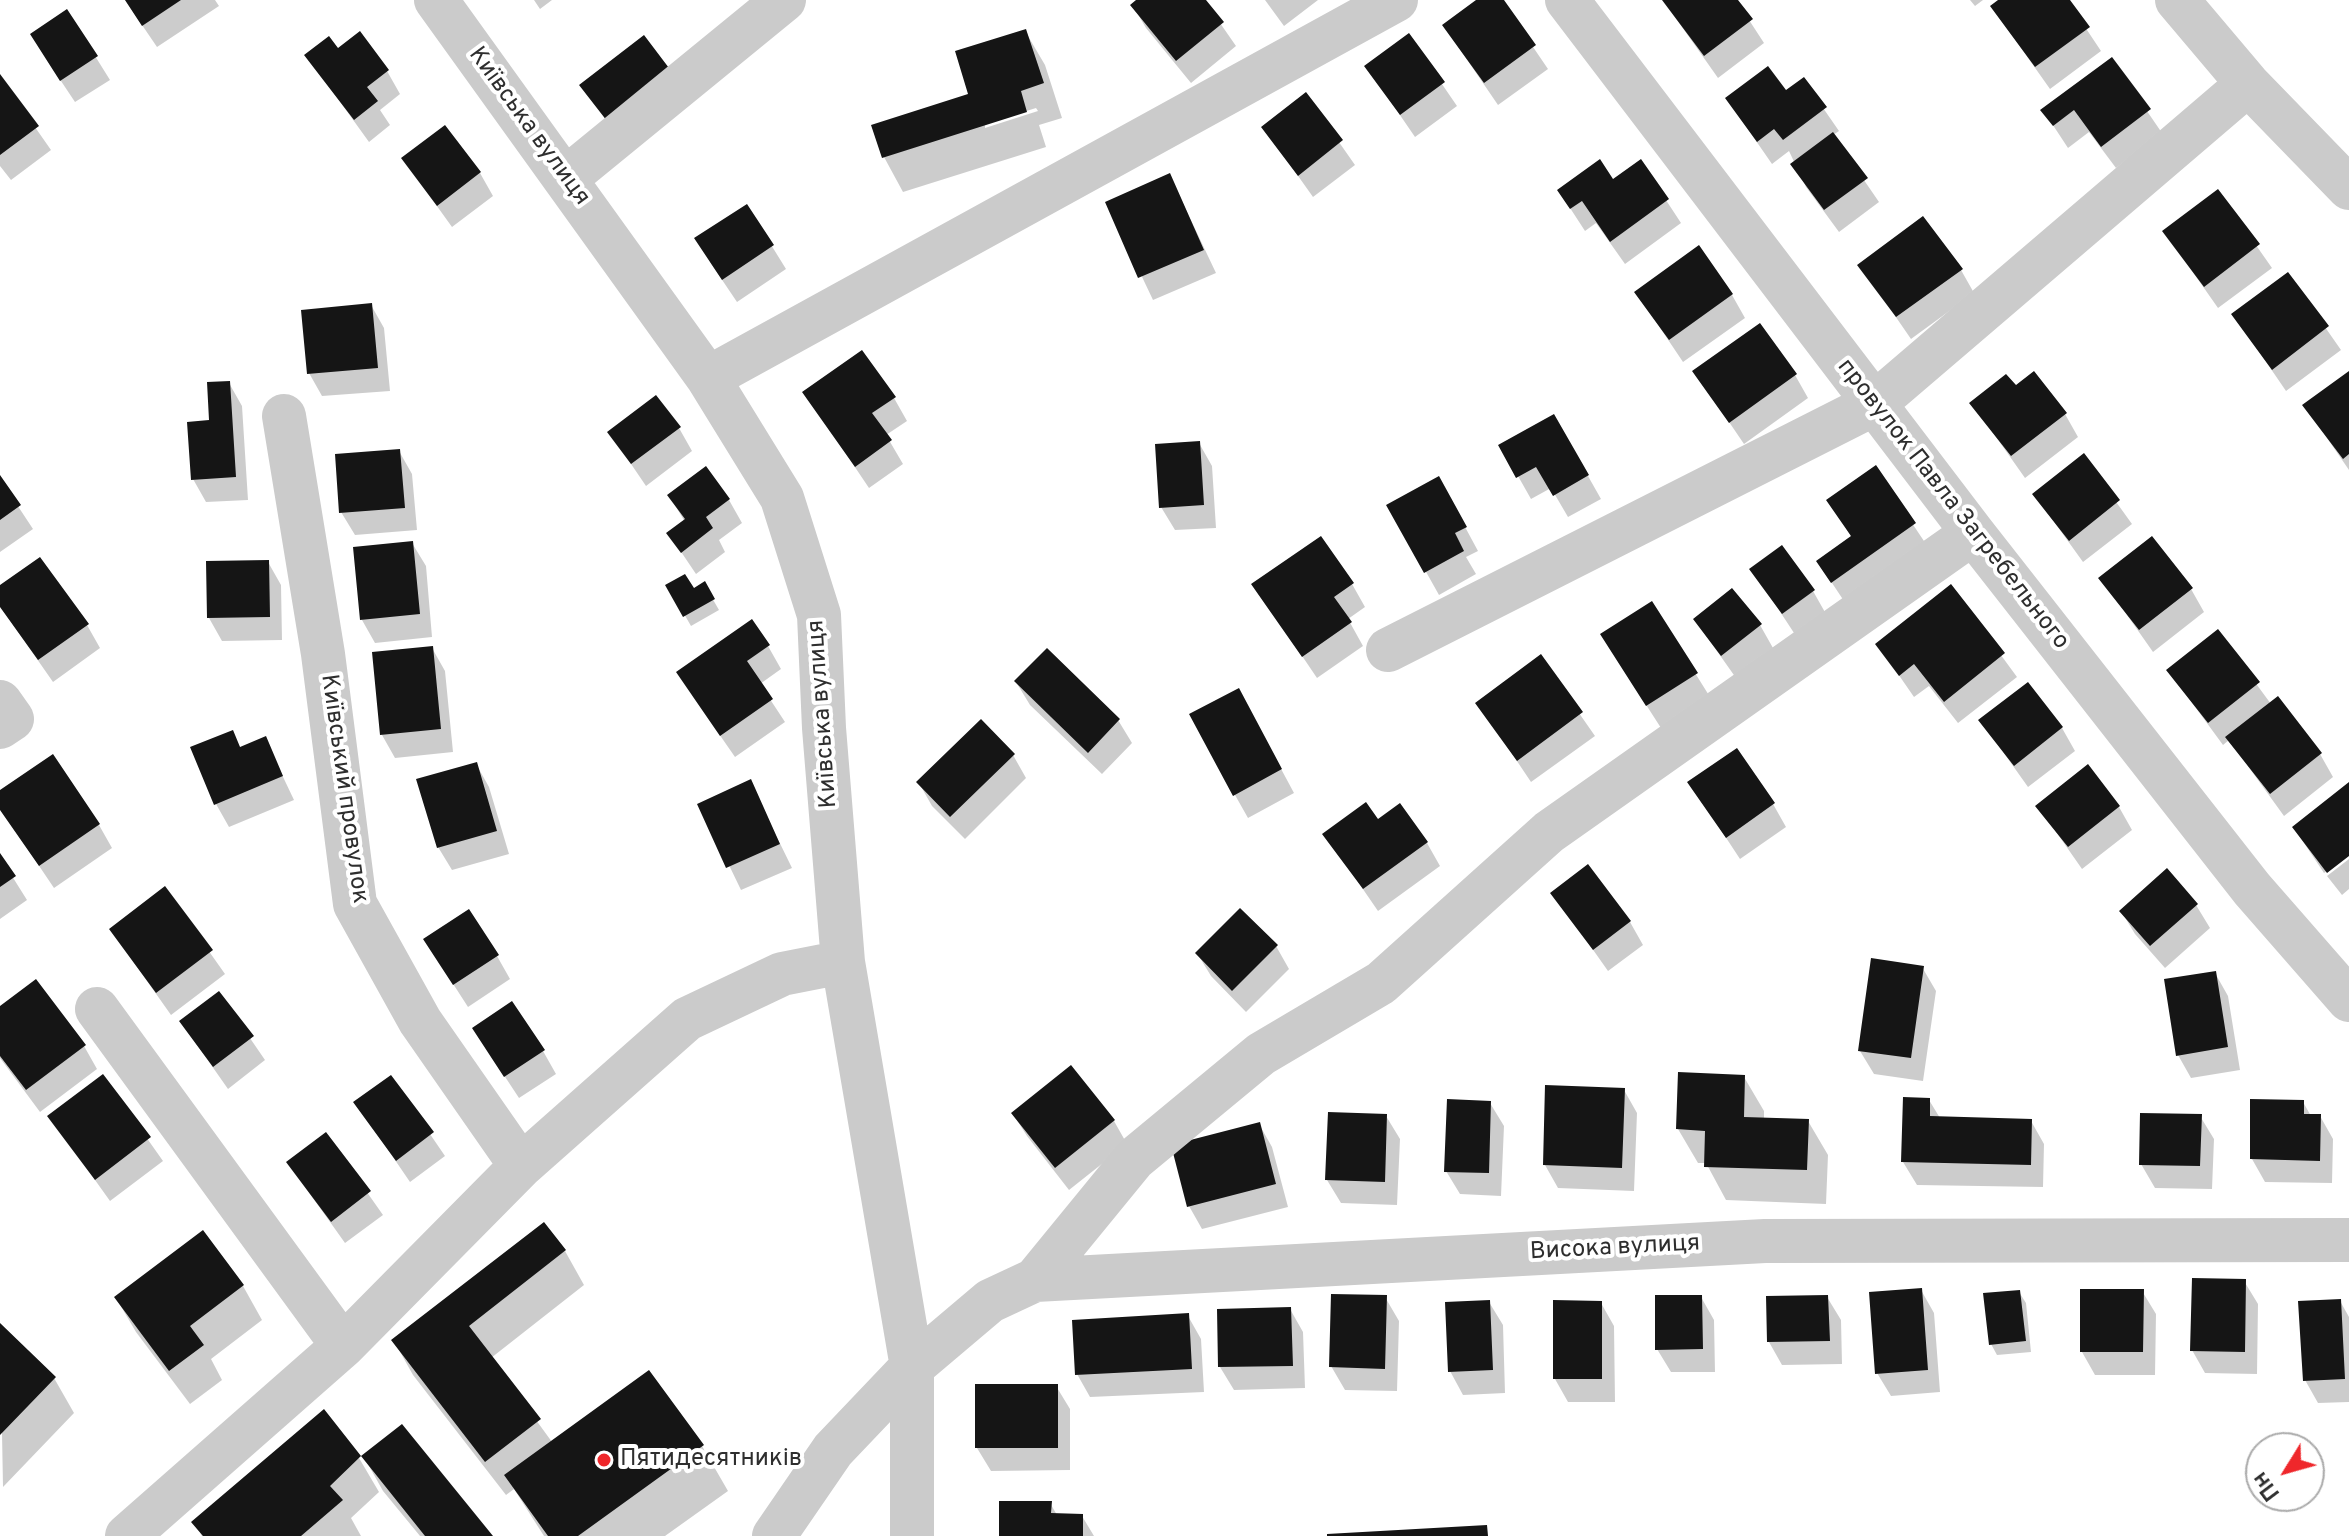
<!DOCTYPE html>
<meta charset="utf-8">
<style>
body{margin:0}
#map{position:relative;width:2349px;height:1536px;overflow:hidden;background:#fff;font-family:Overpass,sans-serif}
canvas{display:block}
.north{position:absolute;left:2245px;top:1432px;width:80px;height:80px;box-sizing:border-box;background:#fff;border:2px solid #ababab;border-radius:50%;rotate:233deg;font-size:22px;font-weight:700;line-height:32px;text-align:center;color:#2e2e2e}
.north::after{content:'';display:block;margin:auto;width:28px;height:36px;background:#ef272b;clip-path:polygon(50% 0,100% 100%,50% 72%,0 100%)}
</style>
<div id="map">
<canvas width="2349" height="1536"></canvas>
<div class="north">Пн</div>
</div>
<script>
const ctx = document.querySelector('canvas').getContext('2d');
ctx.lineJoin = 'round';
function paint(path, color) { ctx.fillStyle = color; ctx.fill(path, 'evenodd'); }
const toPath = rows => new Path2D(rows.map(r => 'M' + r).join(''));
function trace(path, color, width, dash) { ctx.strokeStyle = color; ctx.lineWidth = width; ctx.lineCap = dash ? 'butt' : 'round'; ctx.setLineDash(dash || []); ctx.stroke(path); }
function write(font, color, halo, rows, align = 'center') {
  ctx.font = font + ' Overpass,sans-serif'; ctx.lineWidth = 8; ctx.setLineDash([]); ctx.textBaseline = 'middle'; ctx.strokeStyle = halo; ctx.fillStyle = color; for (const [text, x, y, turn = 0] of rows) {
    ctx.save(); ctx.translate(x, y); ctx.rotate((+turn || 0) * Math.PI / 180); ctx.textAlign = isNaN(turn) ? turn : align; if (halo) ctx.strokeText(text, 0, 0); ctx.fillText(text, 0, 0); ctx.restore();
  }
}
paint(toPath([
 [125,0,215,0,219,6,157,47],
 [534,0,552,0,540,9],
 [1139,0,1204,0,1236,46,1191,83,1146,28,1133,6],
 [1265,0,1318,0,1284,26],
 [1479,0,1501,0,1548,69,1498,105,1444,26],
 [1663,0,1736,0,1764,43,1718,78],
 [1970,0,1983,0,1975,6],
 [2001,0,2067,0,2101,51,2050,89,1992,7],
 [67,11,110,80,75,102,45,57],
 [1025,31,1045,65,1062,118,1039,125,1046,147,903,192,884,157,970,96],
 [1036,108,1038,111,985,128,985,124],
 [1409,36,1457,106,1415,137,1367,67],
 [338,51,387,71,400,94,380,110,390,125,369,142,307,56],
 [2112,60,2162,133,2116,168,2089,132,2068,148,2043,110],
 [0,77,51,150,11,180,0,166],
 [1803,79,1839,131,1833,135,1879,202,1839,232,1806,187,1789,151,1772,164,1727,99,1785,93],
 [1306,95,1355,165,1313,197,1264,128],
 [403,159,480,173,493,196,452,227],
 [1641,162,1681,223,1625,264,1596,223,1585,231,1559,191,1613,182],
 [1170,176,1216,273,1153,300,1107,203],
 [2218,191,2272,268,2218,308,2164,231],
 [747,206,786,269,737,302,710,262],
 [1860,265,1961,270,1974,293,1911,339],
 [2288,274,2341,350,2286,391,2234,315],
 [1636,292,1732,295,1745,318,1683,362],
 [371,305,384,328,390,391,322,396,309,373],
 [1695,372,1795,375,1808,398,1744,444],
 [2349,373,2349,470,2305,406],
 [229,383,242,406,248,500,206,502,193,479,211,422],
 [2016,388,2065,414,2078,437,2025,478,1972,403],
 [805,393,894,398,907,421,886,435,903,464,869,488],
 [1554,416,1601,499,1568,517,1551,488,1531,499,1501,446],
 [679,428,692,451,646,486,610,433],
 [1199,443,1212,466,1216,528,1175,530,1161,507],
 [399,451,412,474,417,530,355,535,341,512],
 [2083,456,2132,524,2083,562,2034,494],
 [1875,468,1928,547,1846,604,1818,562,1852,538,1829,500],
 [0,479,33,529,0,552],
 [669,495,729,500,742,523,719,540,725,552,696,574,669,534,685,522],
 [1451,501,1478,551,1466,557,1476,574,1439,595,1389,506],
 [412,543,426,566,432,637,375,643,362,620],
 [268,562,281,585,282,640,222,641,209,618],
 [1752,569,1813,591,1826,614,1796,636],
 [2101,578,2191,589,2204,612,2153,652],
 [704,584,719,610,691,626,668,586,693,591],
 [1352,584,1365,607,1348,619,1363,646,1317,678,1254,585],
 [1951,587,2017,677,1958,723,1929,686,1914,697,1878,645],
 [0,588,87,625,100,648,53,682,0,606],
 [1652,604,1710,697,1661,728,1616,658],
 [1695,620,1760,625,1773,648,1736,678],
 [2218,632,2271,704,2320,754,2333,777,2284,816,2229,740,2223,745,2168,670],
 [768,646,781,669,760,684,785,722,735,757,692,695],
 [432,648,445,671,453,752,395,758,382,735],
 [1540,657,1595,736,1531,782,1478,703],
 [1016,682,1118,720,1132,743,1102,774,1030,705],
 [1251,713,1294,793,1248,818,1235,795],
 [1981,721,2062,728,2075,751,2028,787],
 [232,732,241,749,265,739,294,800,229,827,216,804],
 [1013,755,1026,778,965,839,932,806,919,783],
 [476,764,489,787,509,854,452,870,438,847],
 [750,782,792,868,741,890,700,805],
 [1690,783,1773,804,1786,827,1740,859],
 [2349,787,2349,854,2324,873,2294,828],
 [0,793,99,825,112,848,54,888,0,808],
 [2038,806,2119,807,2132,830,2082,869],
 [1378,822,1427,843,1440,866,1378,911,1325,834],
 [0,857,27,900,0,919],
 [2349,859,2349,889,2342,895,2327,876],
 [165,889,225,974,171,1015,111,930],
 [1553,893,1630,922,1643,945,1608,971],
 [2196,905,2210,928,2165,968,2135,934,2121,911],
 [1276,946,1289,969,1246,1012,1211,976,1197,953],
 [497,956,510,979,468,1007,439,962],
 [1922,967,1936,991,1923,1081,1874,1074,1860,1051],
 [2215,973,2228,996,2240,1070,2191,1078,2178,1055],
 [219,993,265,1060,228,1089,181,1022],
 [0,1008,84,1046,97,1069,40,1112,0,1058],
 [488,1051,543,1051,556,1074,519,1098],
 [103,1076,163,1161,110,1201,50,1117],
 [391,1077,445,1156,410,1182,356,1103],
 [1744,1077,1764,1111,1764,1120,1808,1121,1828,1155,1826,1204,1726,1200,1706,1163,1698,1163,1678,1129],
 [1624,1090,1637,1113,1634,1191,1558,1188,1545,1165],
 [1929,1100,1940,1118,2031,1121,2044,1144,2043,1187,1917,1185,1903,1162],
 [2303,1102,2311,1116,2320,1116,2333,1139,2332,1183,2265,1182,2252,1159],
 [1490,1103,1504,1126,1501,1196,1460,1194,1446,1171],
 [1013,1114,1114,1121,1127,1144,1069,1190,1027,1136],
 [1386,1116,1400,1139,1397,1205,1341,1203,1327,1180],
 [2200,1116,2214,1139,2212,1189,2155,1188,2141,1164],
 [1259,1124,1272,1147,1288,1207,1202,1229,1189,1206],
 [326,1134,383,1215,345,1243,288,1163],
 [202,1233,243,1286,262,1320,211,1359,222,1380,190,1404,136,1332,116,1298],
 [565,1251,584,1285,491,1358,552,1442,702,1446,728,1491,665,1536,544,1536,514,1489,506,1495,413,1375,394,1341],
 [2244,1281,2258,1304,2257,1374,2205,1373,2192,1350],
 [1921,1290,1934,1313,1940,1392,1891,1396,1877,1373],
 [2142,1291,2156,1314,2155,1375,2095,1375,2082,1352],
 [2019,1292,2026,1303,2031,1352,1997,1355,1991,1344],
 [1385,1297,1399,1321,1397,1391,1345,1390,1331,1366],
 [1701,1297,1714,1320,1715,1372,1671,1372,1657,1349],
 [1827,1297,1841,1320,1842,1364,1782,1365,1769,1342],
 [2340,1301,2349,1317,2349,1402,2318,1403,2305,1380],
 [1489,1302,1503,1325,1505,1393,1463,1395,1450,1371],
 [1601,1303,1614,1326,1615,1402,1568,1402,1555,1379],
 [1290,1309,1303,1332,1305,1388,1234,1390,1220,1367],
 [1188,1316,1201,1339,1204,1392,1090,1397,1077,1374],
 [0,1326,54,1378,74,1413,3,1487],
 [1056,1386,1070,1409,1070,1470,991,1471,977,1448],
 [364,1457,490,1536,420,1536,383,1491],
 [359,1458,379,1492,351,1518,361,1536,202,1536,194,1522],
 [1050,1503,1057,1515,1082,1516,1094,1536,1001,1536]
]), '#0003');
paint(toPath([
 [125,0,181,0,142,26],
 [1136,0,1206,0,1224,22,1176,61,1130,5],
 [1476,0,1504,0,1536,45,1484,83,1442,25],
 [1662,0,1738,0,1753,19,1704,56],
 [1998,0,2070,0,2090,27,2035,67,1990,6],
 [67,9,98,56,60,81,30,34],
 [1026,29,1044,83,1021,91,1027,112,882,158,871,125,968,94,955,51],
 [360,31,389,70,367,87,378,101,354,120,304,55,329,36,338,48],
 [1409,33,1445,82,1400,115,1364,66],
 [644,35,672,72,607,121,579,85],
 [2112,57,2151,109,2101,147,2074,110,2053,126,2040,110],
 [1768,66,1786,90,1804,77,1827,107,1783,140,1774,129,1757,142,1725,98],
 [0,74,39,126,0,155],
 [1306,92,1343,140,1298,176,1261,127],
 [445,125,481,172,437,206,401,158],
 [1833,132,1868,178,1824,210,1790,164],
 [1600,159,1613,179,1641,159,1669,199,1610,242,1582,201,1570,209,1557,190],
 [1170,173,1204,250,1138,278,1105,202],
 [2218,189,2260,244,2204,287,2162,231],
 [747,204,774,245,722,280,694,238],
 [1923,216,1963,269,1896,317,1857,265],
 [1699,245,1733,294,1669,340,1634,292],
 [2288,272,2329,326,2272,370,2231,314],
 [372,303,378,368,307,374,301,310],
 [1760,323,1797,374,1729,423,1692,371],
 [862,350,896,397,872,413,892,440,855,467,802,392],
 [2034,371,2067,413,2011,456,1969,403,2006,374,2016,385],
 [2349,371,2349,454,2343,459,2302,405],
 [230,381,236,477,191,480,187,422,209,420,207,382],
 [656,395,681,427,631,464,607,432],
 [1554,414,1589,475,1553,496,1536,467,1516,478,1498,445],
 [1200,441,1204,505,1159,508,1155,444],
 [400,449,405,508,339,513,335,454],
 [2084,453,2120,500,2069,541,2032,494],
 [1876,465,1916,523,1831,583,1816,561,1851,536,1826,500],
 [706,466,730,499,706,517,713,528,681,553,666,533,685,519,667,495],
 [0,475,21,505,0,520],
 [1439,476,1467,527,1455,533,1464,551,1424,573,1386,505],
 [1321,536,1354,583,1334,597,1352,622,1302,657,1251,584],
 [2152,536,2193,588,2139,630,2098,578],
 [413,541,420,614,360,620,353,547],
 [1782,545,1815,590,1782,614,1749,569],
 [40,557,89,624,38,660,0,607,0,585],
 [269,560,270,617,207,618,206,561],
 [685,574,694,588,705,581,715,599,683,617,665,585],
 [1951,584,2005,653,1944,702,1914,664,1899,676,1875,644],
 [1732,588,1762,624,1721,656,1693,619],
 [1652,601,1698,673,1646,706,1600,634],
 [752,619,770,645,747,661,773,699,720,736,676,672],
 [2218,629,2260,682,2208,723,2166,670],
 [433,646,441,729,380,735,372,652],
 [1047,648,1120,719,1088,753,1014,681],
 [1541,654,1583,712,1517,761,1475,703],
 [2028,682,2063,727,2014,766,1978,720],
 [1239,688,1282,769,1233,796,1189,714],
 [2278,696,2322,753,2270,794,2225,737],
 [981,719,1015,754,950,817,916,782],
 [233,730,240,747,266,736,283,776,214,805,190,747],
 [1737,748,1775,803,1726,838,1687,782],
 [53,754,100,824,39,866,0,810,0,790],
 [477,762,497,831,437,848,416,779],
 [2088,764,2120,806,2068,847,2035,806],
 [751,779,780,844,726,868,697,804],
 [2349,782,2349,856,2327,873,2292,827],
 [1366,802,1378,819,1400,803,1428,842,1363,889,1322,834],
 [0,853,16,876,0,887],
 [1588,864,1631,921,1593,950,1550,893],
 [2167,868,2198,904,2150,946,2119,911],
 [165,886,213,950,156,993,109,929],
 [1240,908,1278,945,1232,991,1195,953],
 [469,909,499,955,453,985,423,939],
 [1871,958,1924,966,1911,1058,1858,1051],
 [2216,971,2228,1047,2176,1056,2164,979],
 [36,979,86,1045,26,1090,0,1056,0,1006],
 [219,991,254,1036,213,1067,179,1021],
 [512,1001,545,1050,504,1077,472,1028],
 [1071,1065,1115,1120,1055,1168,1011,1113],
 [1678,1072,1745,1075,1744,1117,1809,1119,1807,1170,1704,1167,1705,1131,1676,1129],
 [103,1074,151,1137,95,1180,47,1116],
 [391,1075,434,1132,396,1161,353,1102],
 [1545,1085,1625,1088,1622,1168,1543,1165],
 [1903,1097,1930,1098,1930,1116,2032,1119,2031,1165,1901,1162],
 [1447,1099,1491,1101,1489,1173,1444,1172],
 [2250,1099,2304,1100,2304,1114,2321,1114,2320,1161,2250,1159],
 [1328,1112,1387,1114,1385,1182,1325,1180],
 [2140,1113,2202,1114,2200,1166,2139,1165],
 [1260,1122,1276,1184,1187,1207,1171,1145],
 [326,1132,371,1191,331,1222,286,1162],
 [544,1222,566,1250,469,1326,541,1419,485,1462,391,1340],
 [203,1230,244,1285,190,1326,204,1345,169,1371,114,1297],
 [2192,1278,2246,1279,2245,1352,2190,1351],
 [1922,1288,1928,1370,1875,1374,1869,1292],
 [2080,1289,2144,1289,2143,1352,2080,1352],
 [2020,1290,2026,1341,1989,1345,1983,1293],
 [1331,1294,1387,1295,1385,1369,1329,1367],
 [1655,1295,1702,1295,1703,1349,1655,1350],
 [1828,1295,1830,1341,1767,1342,1766,1296],
 [2341,1299,2345,1379,2303,1381,2298,1301],
 [1490,1300,1493,1370,1448,1372,1445,1302],
 [1553,1300,1602,1301,1602,1379,1553,1379],
 [1291,1307,1293,1366,1218,1367,1217,1309],
 [1189,1313,1192,1369,1075,1375,1072,1320],
 [0,1323,56,1377,0,1435],
 [649,1370,704,1445,578,1536,548,1536,504,1475],
 [975,1384,1058,1384,1058,1448,975,1448],
 [324,1409,361,1456,330,1486,343,1500,301,1536,203,1536,191,1522],
 [402,1424,493,1536,425,1536,361,1456],
 [999,1501,1052,1501,1051,1513,1083,1514,1083,1536,999,1536],
 [1487,1525,1488,1536,1327,1536,1327,1534]
]), '#151515');
trace(toPath([
 [436,0,708,378,782,498,819,615,824,728,843,962,912,1367,912,1536],
 [1567,0,1973,533,2252,889,2349,1000],
 [2177,0,2248,84,2349,188],
 [565,179,784,0],
 [708,378,1396,0],
 [284,416,323,654,355,904,420,1021,521,1166],
 [1388,650,1874,404,2248,84],
 [0,702,12,719,0,727],
 [97,1009,343,1346],
 [1035,1280,1134,1159,1261,1054,1381,983,1549,832,1973,533],
 [127,1536,343,1346,521,1166,687,1019,782,974,843,962],
 [774,1536,833,1450,912,1367,990,1301,1035,1280,1765,1241,2349,1240]
]), '#cbcbcb', 44);
for (const [x, y, r, color] of [
 [604,1460,8,"#ef272b"]
]) { const dot = new Path2D(); dot.arc(x, y, r, 0, 2 * Math.PI); ctx.fillStyle = color; ctx.fill(dot); trace(dot, '#fff', 3); }
write('24px', '#2e2e2e', '#fff', [
 ["Київська вулиця",528,127,54],
 ["провулок Павла Загребельного",1952,505,52],
 ["Київська вулиця",824,714,-94],
 ["Київський провулок",343,789,82],
 ["Висока вулиця",1615,1249,-3]
]);
write('24px', '#2e2e2e', '#fff', [
 ["Пятидесятників",620,1460]
], 'left');
</script>
